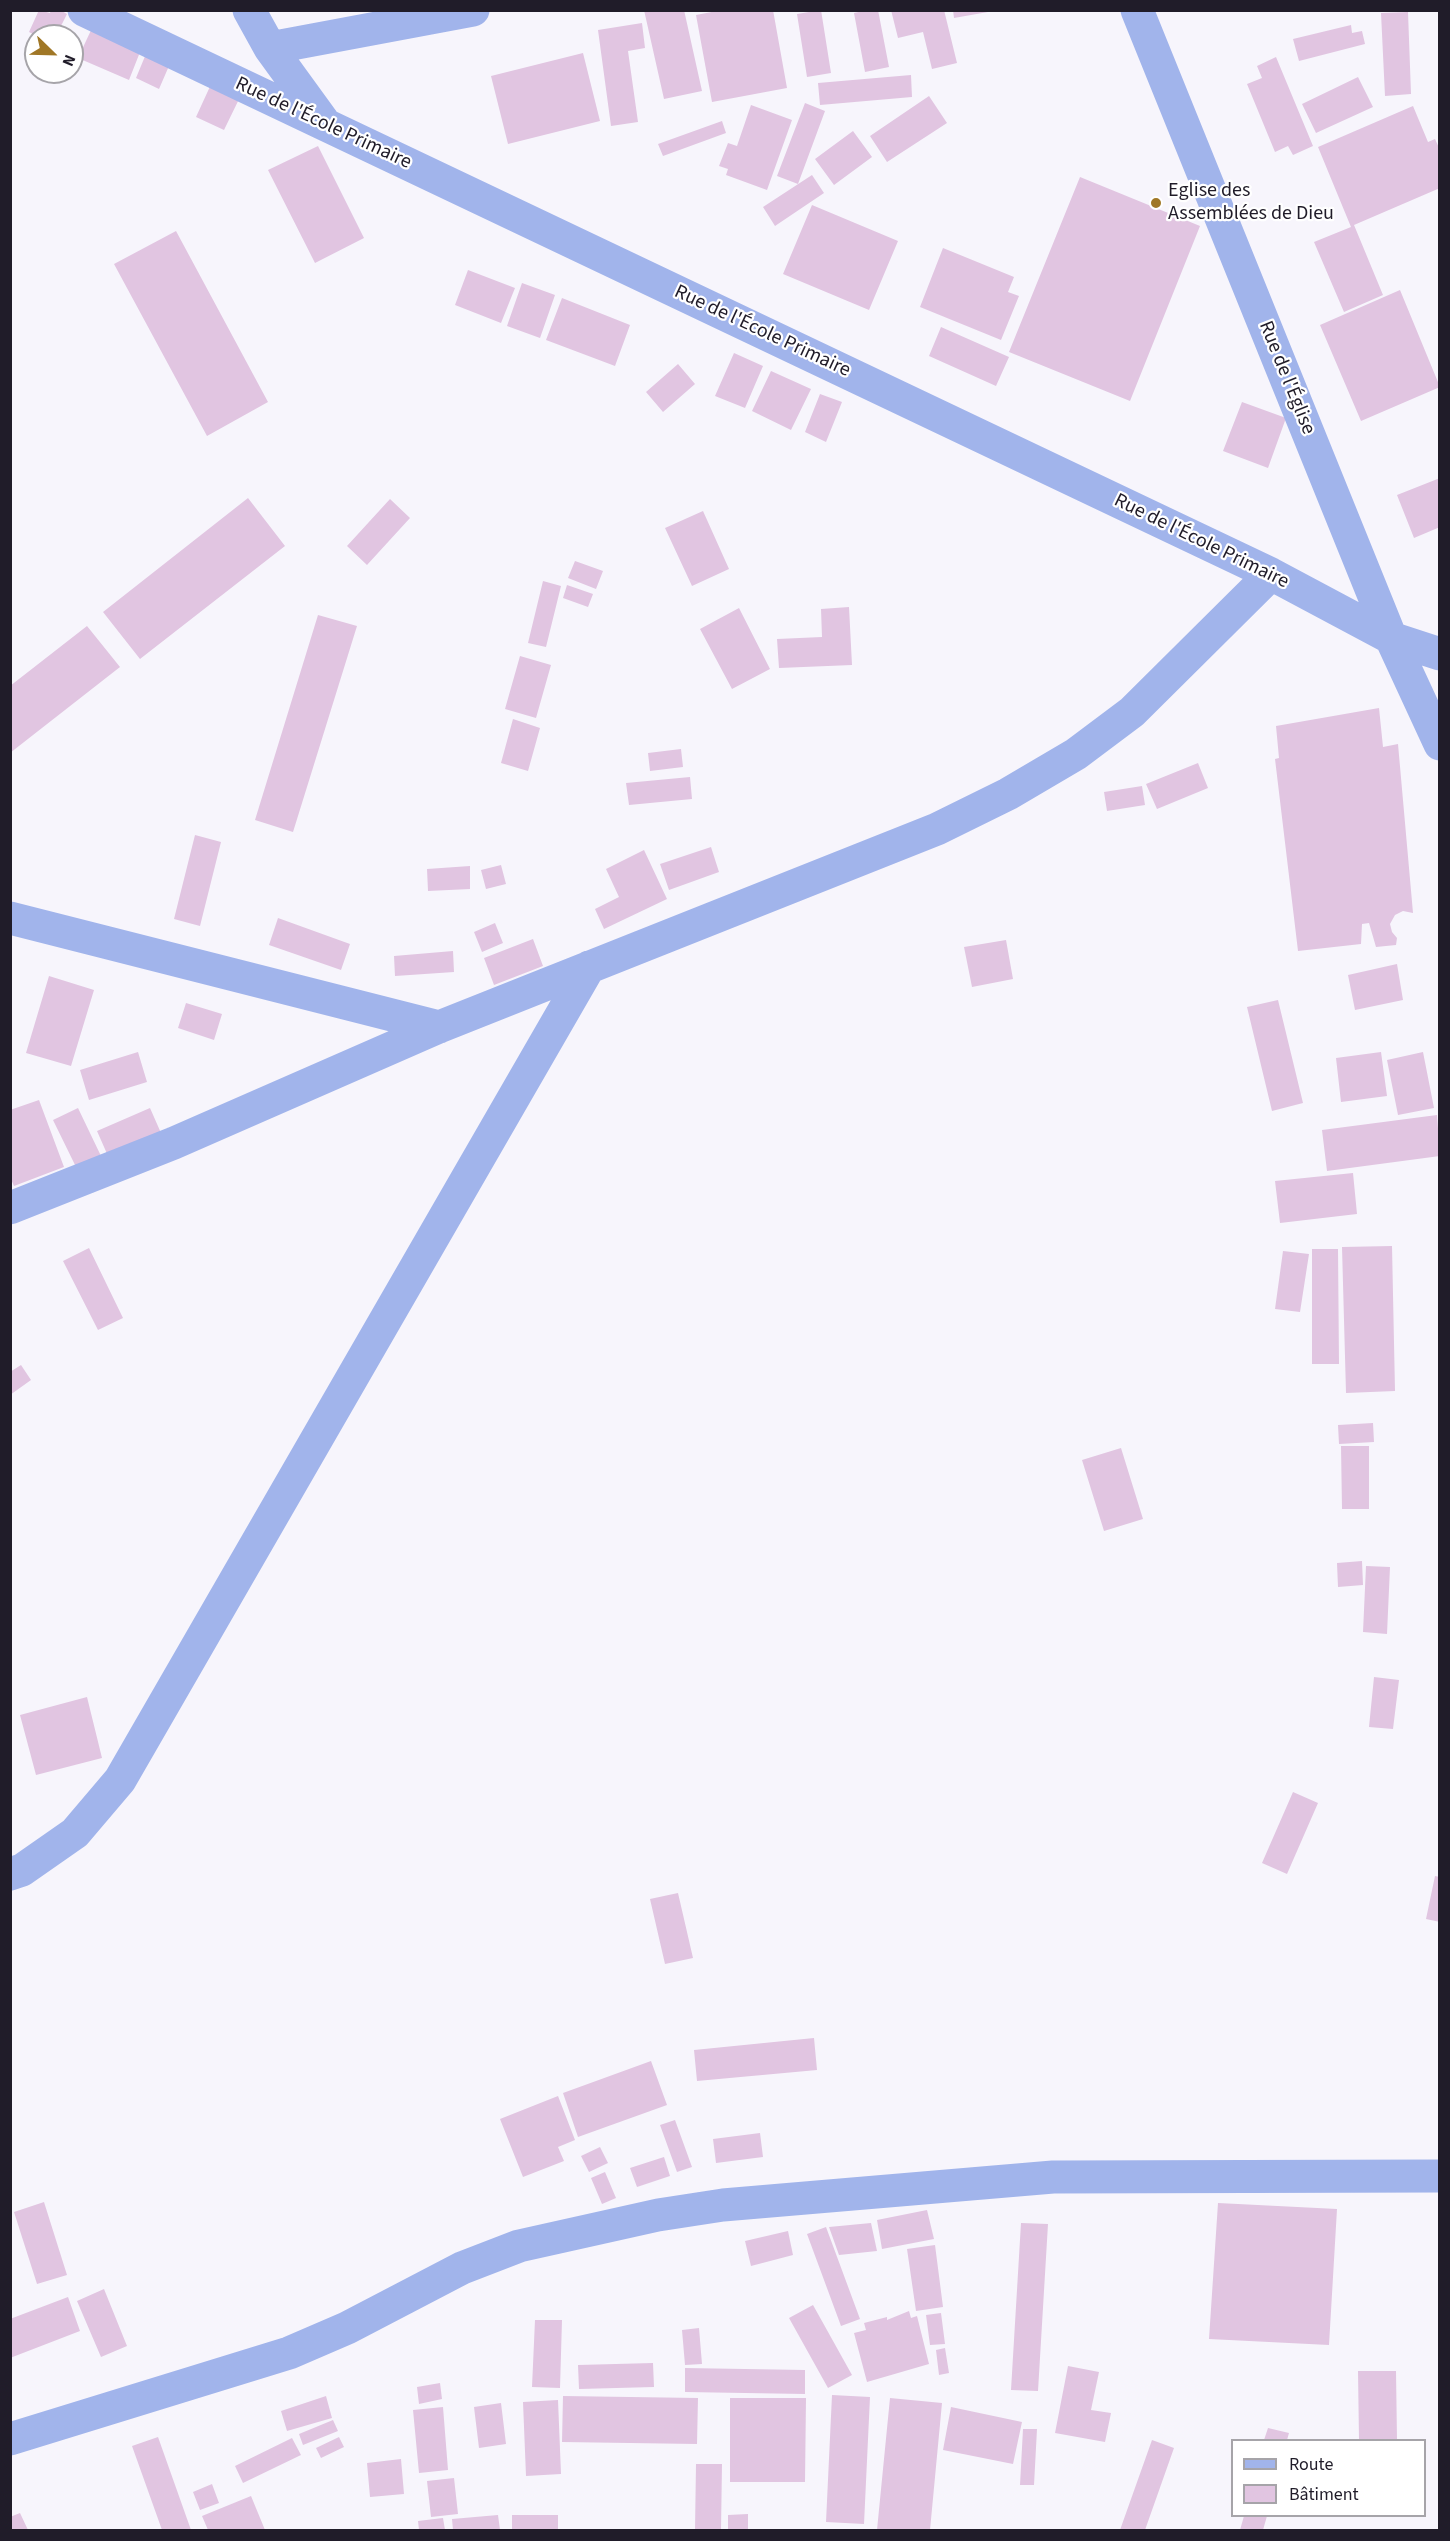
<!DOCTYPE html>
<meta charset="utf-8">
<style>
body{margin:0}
#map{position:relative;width:1450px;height:2541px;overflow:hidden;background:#f7f5fc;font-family:"Source Sans 3",sans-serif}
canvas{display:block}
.frame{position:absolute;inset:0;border:12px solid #201c29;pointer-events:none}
.legend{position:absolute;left:1231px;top:2439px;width:195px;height:78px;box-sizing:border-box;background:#fff;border:2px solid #a6a4a9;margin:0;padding:8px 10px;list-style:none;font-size:18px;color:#201c29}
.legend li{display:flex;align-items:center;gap:12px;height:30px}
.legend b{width:30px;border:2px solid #a6a4a9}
.north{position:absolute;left:24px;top:24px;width:60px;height:60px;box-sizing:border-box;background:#fff;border:2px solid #a6a4a9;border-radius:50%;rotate:113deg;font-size:16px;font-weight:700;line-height:24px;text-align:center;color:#201c29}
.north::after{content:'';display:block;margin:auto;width:21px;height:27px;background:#a07726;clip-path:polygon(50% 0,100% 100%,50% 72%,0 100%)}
</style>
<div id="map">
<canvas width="1450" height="2541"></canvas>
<div class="frame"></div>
<ul class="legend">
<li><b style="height:8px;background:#a1b4eb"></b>Route</li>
<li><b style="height:16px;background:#e1c5e1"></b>Bâtiment</li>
</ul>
<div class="north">N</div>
</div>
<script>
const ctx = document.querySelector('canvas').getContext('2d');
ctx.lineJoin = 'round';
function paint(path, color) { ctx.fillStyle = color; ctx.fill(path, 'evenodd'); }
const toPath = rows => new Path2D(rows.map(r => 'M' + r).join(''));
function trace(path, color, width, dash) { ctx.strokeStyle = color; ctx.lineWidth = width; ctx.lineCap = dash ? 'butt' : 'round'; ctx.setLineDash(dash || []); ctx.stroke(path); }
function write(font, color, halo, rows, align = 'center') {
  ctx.font = font + ' "Source Sans 3",sans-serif'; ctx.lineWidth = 4.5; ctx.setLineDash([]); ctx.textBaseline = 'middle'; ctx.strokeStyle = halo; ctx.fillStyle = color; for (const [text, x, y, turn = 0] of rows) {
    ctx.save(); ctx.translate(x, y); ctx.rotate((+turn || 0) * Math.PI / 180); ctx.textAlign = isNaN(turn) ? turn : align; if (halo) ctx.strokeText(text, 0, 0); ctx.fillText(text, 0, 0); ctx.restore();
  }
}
paint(toPath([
 [39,10,50,13,51,10,60,10,67,14,59,30,73,36,37,36,29,32],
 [644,10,684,10,702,91,664,99],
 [722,10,773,10,787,88,712,102,696,15],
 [821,10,831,73,807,77,797,14],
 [868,10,878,10,889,67,865,72,854,13],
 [891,10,944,10,957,63,932,69,923,32,898,38],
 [953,10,988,10,988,12,954,18],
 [1408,12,1411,94,1385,96,1381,13],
 [642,23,645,48,628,51,638,122,611,126,598,30],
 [1351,25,1352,33,1362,31,1365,44,1299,61,1293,39],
 [93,26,142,47,129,80,78,58],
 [148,49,172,59,159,89,136,78],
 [583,53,600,121,508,144,491,76],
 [1276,57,1313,146,1293,155,1288,146,1275,152,1247,84,1262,78,1257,66],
 [911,75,912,97,820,105,818,83],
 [1358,77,1373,107,1316,133,1302,104],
 [213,80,242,93,224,130,196,117],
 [929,96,947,123,887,162,870,136],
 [805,103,825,111,798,184,777,176],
 [751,105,792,120,767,190,726,175,728,169,719,166,728,143,737,146],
 [1413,106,1428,142,1435,139,1440,150,1440,188,1354,225,1383,295,1344,312,1314,242,1351,227,1318,147],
 [722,121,726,133,663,156,658,144],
 [853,131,872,157,834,185,815,159],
 [318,146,364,238,315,263,268,170],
 [812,175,824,193,775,226,763,207],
 [1080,177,1200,226,1130,401,1009,352],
 [812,205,898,241,869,310,783,274],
 [176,231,268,402,207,436,114,264],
 [943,248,1014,277,1008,292,1019,296,1001,340,920,307],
 [468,270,515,288,501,323,455,305],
 [522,283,555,295,540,338,507,326],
 [1400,290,1440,387,1361,421,1320,325],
 [562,298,630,325,615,366,546,340],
 [941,327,1009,357,996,386,929,356],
 [734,353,763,366,745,408,715,396],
 [678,364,695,384,663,412,646,392],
 [771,371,811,389,791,430,752,411],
 [820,394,842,402,826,442,805,432],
 [1242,402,1286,418,1268,468,1223,451],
 [1440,478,1440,527,1414,538,1397,495],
 [248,498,285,546,140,659,103,612],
 [390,499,410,518,367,565,347,546],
 [703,511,729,569,692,586,665,528],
 [575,561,603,571,596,589,568,578],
 [543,581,561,586,546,647,528,643],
 [567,585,593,594,588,607,563,598],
 [849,607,852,665,779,668,777,639,822,637,821,609],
 [739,608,770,669,732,689,700,629],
 [318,615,357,626,293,832,255,820],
 [87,626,120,667,10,753,10,686],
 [520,656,551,665,536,718,505,709],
 [1379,708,1383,747,1398,744,1413,913,1403,911,1395,915,1390,924,1392,932,1397,938,1396,945,1376,947,1369,923,1362,924,1361,944,1298,951,1275,759,1279,758,1276,726],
 [513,719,540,728,528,771,501,763],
 [681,749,683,767,650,771,648,753],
 [1198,763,1208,788,1157,809,1146,784],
 [690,777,692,799,629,805,626,783],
 [1142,786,1145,805,1107,811,1104,792],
 [195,835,221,842,200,926,174,919],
 [711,847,719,872,669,890,660,864],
 [644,850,667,899,604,929,595,909,619,897,606,869],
 [501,865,506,884,486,889,481,870],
 [470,866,470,889,428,891,427,869],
 [278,918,350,944,341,970,269,945],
 [495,923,503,943,482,952,474,932],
 [533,939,543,966,494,985,484,958],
 [1006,940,1013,979,972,987,964,947],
 [453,951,454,972,395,976,394,956],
 [1397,964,1403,1000,1355,1010,1348,975],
 [49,976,94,990,71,1066,26,1053],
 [1278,1000,1303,1103,1272,1111,1247,1007],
 [186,1003,222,1014,214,1040,178,1028],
 [138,1052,147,1082,89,1100,80,1070],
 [1381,1052,1387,1096,1341,1102,1336,1058],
 [1423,1052,1434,1108,1398,1115,1387,1060],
 [39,1100,64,1167,14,1186,10,1177,10,1110],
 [78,1108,101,1156,76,1167,53,1120],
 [150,1108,161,1133,108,1156,97,1131],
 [1437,1115,1440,1156,1327,1171,1322,1130],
 [1353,1173,1357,1214,1280,1223,1275,1181],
 [1392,1246,1395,1391,1346,1393,1342,1247],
 [89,1248,123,1318,98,1330,63,1261],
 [1312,1249,1338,1249,1339,1364,1312,1364],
 [1283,1251,1309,1254,1300,1312,1275,1309],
 [21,1365,31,1380,10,1395,10,1372],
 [1373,1423,1374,1442,1339,1444,1338,1425],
 [1341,1446,1369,1446,1369,1509,1342,1509],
 [1121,1448,1143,1519,1104,1531,1082,1460],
 [1362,1561,1363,1585,1338,1587,1337,1563],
 [1366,1566,1390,1567,1387,1634,1363,1632],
 [1374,1677,1399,1680,1393,1729,1369,1727],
 [87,1697,102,1758,36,1775,20,1715],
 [1293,1792,1318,1803,1287,1874,1262,1863],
 [1435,1876,1440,1877,1440,1922,1426,1919],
 [678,1893,693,1958,665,1964,650,1899],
 [814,2038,817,2070,697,2081,694,2050],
 [651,2061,667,2105,578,2137,563,2093],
 [558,2096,575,2140,558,2147,564,2161,523,2177,500,2119],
 [675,2120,692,2167,677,2172,660,2125],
 [760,2133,763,2157,716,2163,713,2139],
 [600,2147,608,2163,589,2172,581,2156],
 [664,2157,670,2176,637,2187,630,2168],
 [605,2172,616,2198,602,2204,591,2178],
 [44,2202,67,2275,37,2284,14,2212],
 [1218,2203,1337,2209,1329,2345,1209,2339],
 [927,2210,934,2239,882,2249,877,2220],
 [871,2223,877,2251,839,2255,829,2227],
 [1021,2223,1048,2224,1038,2391,1011,2390],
 [826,2227,860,2319,841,2326,807,2234],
 [788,2231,793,2255,751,2266,745,2241],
 [935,2245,943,2307,916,2311,907,2249],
 [104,2289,127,2346,101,2357,77,2301],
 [68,2297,80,2331,10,2358,10,2319],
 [813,2305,852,2375,828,2388,789,2318],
 [909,2311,911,2318,917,2316,929,2364,867,2382,854,2333,866,2330,864,2323,887,2317,887,2320],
 [941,2313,945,2344,930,2345,926,2315],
 [535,2320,562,2320,560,2388,532,2387],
 [699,2328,702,2364,685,2365,682,2330],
 [945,2348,949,2373,939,2375,936,2350],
 [653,2363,654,2387,579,2389,578,2365],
 [1068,2366,1099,2372,1091,2410,1111,2413,1105,2442,1055,2433],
 [685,2368,805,2370,805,2394,685,2392],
 [1358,2371,1396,2371,1397,2440,1359,2440],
 [440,2383,442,2399,419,2404,417,2387],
 [832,2395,870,2397,864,2524,826,2522],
 [326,2396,332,2418,287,2431,281,2411],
 [563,2396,698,2398,697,2444,562,2442],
 [730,2398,806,2398,805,2482,730,2482],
 [890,2398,942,2403,930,2530,877,2530],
 [558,2400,561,2474,526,2476,523,2402],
 [501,2403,506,2444,479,2448,474,2407],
 [443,2407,448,2470,419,2473,413,2410],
 [951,2407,1022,2422,1013,2464,943,2450],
 [333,2420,338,2431,303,2445,299,2434],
 [1268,2428,1289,2433,1287,2440,1264,2440],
 [1023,2429,1037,2429,1034,2485,1020,2485],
 [158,2437,191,2530,162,2530,132,2446],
 [339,2437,344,2447,321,2458,316,2448],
 [292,2438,301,2455,243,2483,235,2466],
 [1152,2440,1174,2448,1145,2530,1120,2530],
 [401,2459,404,2494,370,2497,367,2463],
 [696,2464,722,2464,721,2530,695,2530],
 [454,2478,458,2514,431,2517,427,2481],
 [212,2484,219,2503,200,2510,193,2492],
 [251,2496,265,2530,208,2530,202,2516],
 [20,2513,28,2530,10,2530,10,2517],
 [748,2514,748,2530,728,2530,728,2515],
 [498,2515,500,2530,453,2530,452,2519],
 [512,2515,558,2515,558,2530,512,2530],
 [1244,2516,1267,2516,1263,2530,1240,2530],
 [443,2518,445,2530,419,2530,418,2521]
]), '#e1c5e1');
trace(toPath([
 [84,10,1271,574,1391,638,1440,654],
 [249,10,270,48,323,121],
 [1137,10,1391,638,1440,744],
 [270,48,473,10],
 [10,918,439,1027],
 [10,1208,174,1143,439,1027,937,829,1008,794,1076,754,1132,712,1271,574],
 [10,1874,22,1870,75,1833,120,1780,589,967],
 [10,2439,289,2353,347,2328,462,2268,519,2246,658,2215,723,2205,1053,2177,1440,2176]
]), '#a1b4eb', 33);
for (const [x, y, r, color] of [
 [1156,203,6,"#a07726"]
]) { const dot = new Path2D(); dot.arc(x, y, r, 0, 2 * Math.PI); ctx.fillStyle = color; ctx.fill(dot); trace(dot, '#fff', 2); }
write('20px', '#201c29', '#fff', [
 ["Rue de l'École Primaire",323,124,25],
 ["Rue de l'École Primaire",762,332,25],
 ["Rue de l'Église",1286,378,68],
 ["Rue de l'École Primaire",1201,542,26]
]);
write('20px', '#201c29', '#fff', [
 ["Eglise des",1168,192],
 ["Assemblées de Dieu",1168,215]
], 'left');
</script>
